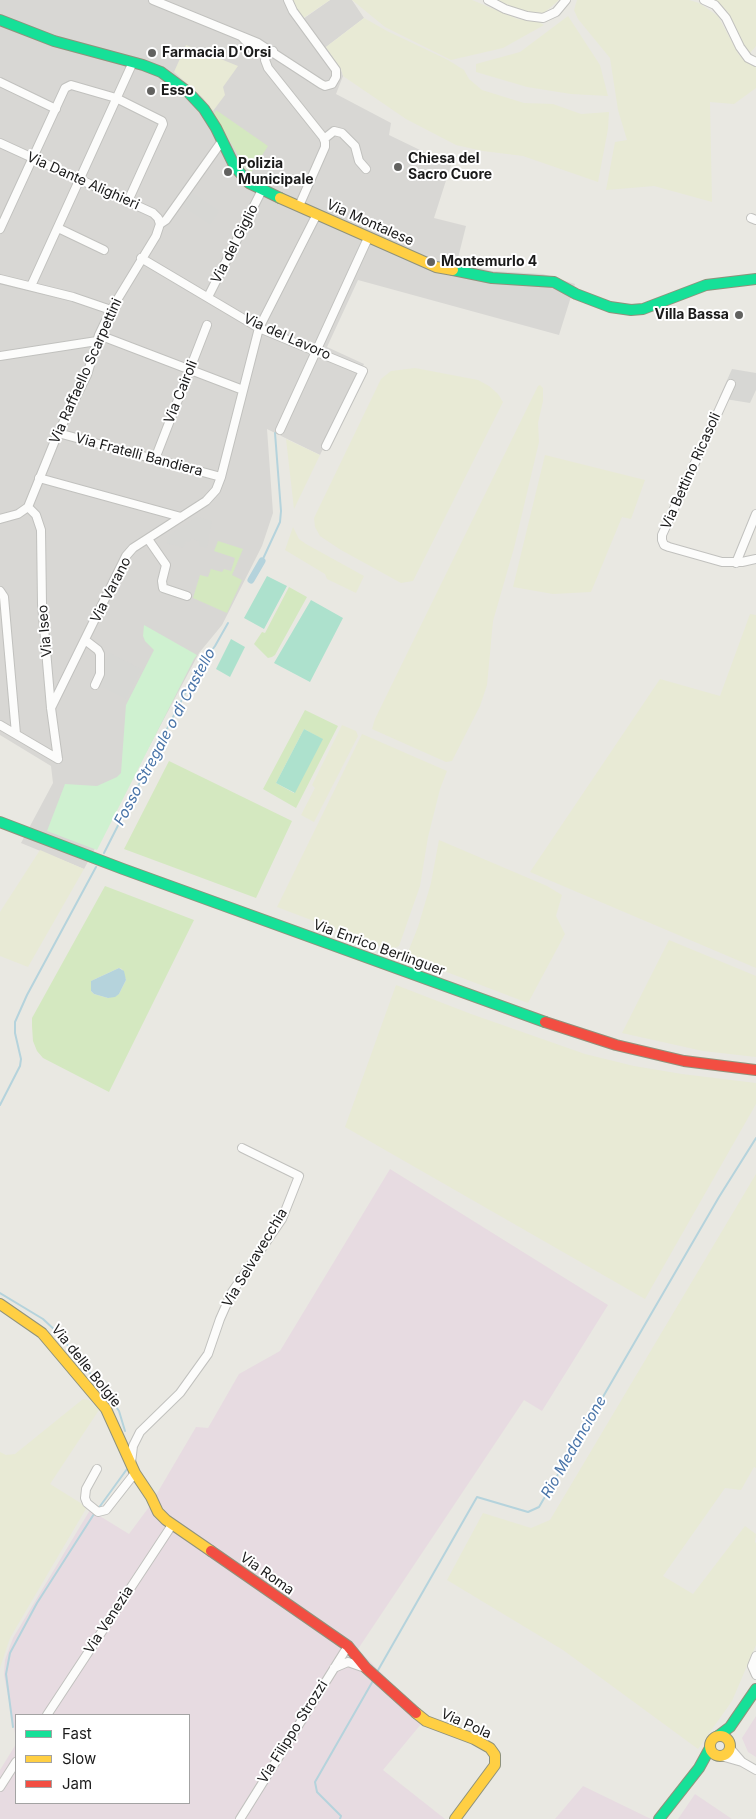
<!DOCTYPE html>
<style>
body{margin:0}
#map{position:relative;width:756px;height:1819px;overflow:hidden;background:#e9e8e2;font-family:Inter,sans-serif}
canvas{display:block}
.legend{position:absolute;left:15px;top:1714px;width:175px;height:90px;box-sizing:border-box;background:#fff;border:1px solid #a3a3a3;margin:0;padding:6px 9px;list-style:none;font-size:15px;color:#1a1a1a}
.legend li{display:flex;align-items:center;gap:10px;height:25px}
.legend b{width:25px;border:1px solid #a3a3a3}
</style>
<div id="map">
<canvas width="756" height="1819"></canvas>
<ul class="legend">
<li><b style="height:6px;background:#16e098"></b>Fast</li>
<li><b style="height:6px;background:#ffcf43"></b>Slow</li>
<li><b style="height:6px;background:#f24e42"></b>Jam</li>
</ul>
</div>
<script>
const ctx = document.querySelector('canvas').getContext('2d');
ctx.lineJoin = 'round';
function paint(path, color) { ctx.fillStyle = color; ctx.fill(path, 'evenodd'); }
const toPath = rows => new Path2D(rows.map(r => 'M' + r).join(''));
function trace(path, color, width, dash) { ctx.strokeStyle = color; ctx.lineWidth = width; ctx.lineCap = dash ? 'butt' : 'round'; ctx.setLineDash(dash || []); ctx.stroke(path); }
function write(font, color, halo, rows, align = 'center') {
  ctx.font = font + ' Inter,sans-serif'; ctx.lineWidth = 4; ctx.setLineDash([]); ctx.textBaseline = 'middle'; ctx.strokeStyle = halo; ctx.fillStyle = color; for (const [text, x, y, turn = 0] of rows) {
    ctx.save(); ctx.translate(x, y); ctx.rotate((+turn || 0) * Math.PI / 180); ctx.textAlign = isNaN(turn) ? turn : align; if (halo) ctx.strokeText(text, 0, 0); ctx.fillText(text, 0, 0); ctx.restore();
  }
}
paint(toPath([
 [0,0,292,0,303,19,330,0,352,0,364,18,326,47,341,69,343,76,336,94,391,123,389,135,451,165,434,218,466,226,457,262,492,271,543,274,575,284,559,335,358,280,327,347,364,364,320,455,267,429,273,513,262,546,222,625,199,653,84,869,21,843,53,783,51,766,0,735]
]), '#d8d7d4');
paint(toPath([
 [390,1169,608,1305,542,1411,524,1400,358,1649,426,1718,383,1770,445,1819,0,1819,0,1770,16,1744,16,1803,189,1803,189,1715,16,1715,16,1739,4,1675,5,1660,13,1638,90,1510,129,1534,149,1507,196,1427,208,1428,239,1374,280,1351],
 [756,1716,756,1757,748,1752,742,1738],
 [583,1786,651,1819,555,1819],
 [695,1794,732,1819,678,1819]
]), '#e7dbe1');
paint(toPath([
 [292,0,330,0,302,19],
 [352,0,472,0,518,19,537,21,544,25,503,48,451,60,385,27],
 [497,0,559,0,544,13,521,11],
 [577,0,689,0,699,3,718,16,739,55,756,67,756,88,734,104,710,102,712,202,654,186,606,190,615,142,627,140,618,110,610,58,578,19,574,10],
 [714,0,756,0,756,46,750,53,743,47,728,12],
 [568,16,600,65,608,96,571,94,527,87,476,72,476,64,520,52],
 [364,18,387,31,448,60,464,70,469,79,482,90,524,103,553,104,581,114,609,112,608,129,598,182,523,156,483,151,456,145,406,119,343,76,341,69,326,47],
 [186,45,238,66,223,87,225,95,213,111,203,98,174,72],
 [415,368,478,380,489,386,498,394,503,402,413,581,401,583,341,550,320,536,315,527,314,518,381,379,391,371],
 [540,385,543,388,543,401,538,423,539,442,514,548,493,621,487,685,480,706,452,761,446,762,372,729,375,719,538,386],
 [286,439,320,455,294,509],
 [545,455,645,480,631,519,622,517,591,592,553,594,513,587],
 [293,527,299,539,306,544,364,576,356,593,327,579,325,574,285,550],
 [750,614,756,615,756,968,530,872,660,679,720,696],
 [342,725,356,731,358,736,314,822,301,815,315,788,312,785],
 [362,734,447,771,440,789,428,837,420,886,399,946,390,950,277,907],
 [439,840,547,886,562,895,556,916,565,934,528,1003,410,958,408,952,418,927,431,883],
 [40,850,84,869,28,967,0,956,0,912],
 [669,940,756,976,756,1057,703,1051,622,1033],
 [396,985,471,1014,585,1054,634,1066,682,1074,756,1083,756,1104,645,1299,345,1127],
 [756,1174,756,1468,754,1467,741,1490,725,1488,663,1576,693,1594,745,1526,756,1534,755,1542,756,1543,756,1645,732,1701,698,1749,563,1650,447,1580,483,1513,531,1528,550,1520],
 [83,1399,89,1400,99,1410,50,1484,87,1507,10,1638,0,1668,0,1452,6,1455,15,1454]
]), '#e8ead5');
paint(toPath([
 [216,110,268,146,251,173,245,167,214,114],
 [218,541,243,549,232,575,242,580,227,613,193,598,200,575,208,577,211,569,222,572,224,569,231,571,235,558,214,551],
 [289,587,307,597,275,655,272,657,268,658,254,644,262,632,265,633],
 [305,710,338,726,296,808,263,789],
 [304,729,322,739,294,793,276,783],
 [169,761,292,821,256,898,124,849],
 [105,886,194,920,109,1092,43,1058,37,1051,33,1041,32,1026,32,1018],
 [119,968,122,969,126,980,119,994,108,998,94,994,91,991,91,981]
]), '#d4e8c0');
paint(toPath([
 [144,625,197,655,194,659,97,850,47,831,65,784,97,786,117,777,121,773,126,705,154,650,145,641,143,636]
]), '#cff1d0');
paint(toPath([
 [267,576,287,586,264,629,244,618],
 [311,600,343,618,310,682,274,663],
 [231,639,245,647,230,677,216,669],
 [304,729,323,739,295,793,276,783]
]), '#ade1cd');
paint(toPath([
 [192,193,219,211,210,224,183,206],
 [732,369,756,373,756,390,750,403,719,398],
 [197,517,212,521,207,548,199,546,200,541,191,539,190,542,186,541,183,548,166,543,169,535],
 [110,653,141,669,125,699,101,687,104,658,107,659]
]), '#d7d7d4');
paint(toPath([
 [119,968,124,971,126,980,119,994,115,997,108,998,94,994,91,991,91,981]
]), '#b5d3dc');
trace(toPath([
 [262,561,280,522,281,511,275,433],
 [104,853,196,672,215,646,228,623],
 [0,1105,20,1066,21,1059,15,1033,15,1022,27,995,96,867],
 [0,1293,43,1319,57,1332,109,1397,119,1411,125,1431],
 [98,1509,127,1469],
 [377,1672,477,1497,528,1512,539,1507,719,1197,756,1138],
 [13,1727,6,1674,10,1653,37,1603,94,1514],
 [340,1819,341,1816,317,1792,315,1782,374,1679]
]), '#b5d3dc', 2);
trace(toPath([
 [251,580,262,561]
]), '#b5d3dc', 7);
const street = toPath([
 [153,0,258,43,321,84,325,86,332,84,336,77,336,70,293,11,288,0],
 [488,0,505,9,527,16,543,18,556,12,566,0],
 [704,0,715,5,726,18,740,47,748,58,756,62],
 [242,37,255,51,269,53],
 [273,51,267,55,265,60,268,68,323,137,325,142,325,147,299,206],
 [0,82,56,109],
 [324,139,334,131,342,133,355,146,359,161,366,169],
 [0,143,153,213,158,218,160,224],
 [751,218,756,220],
 [58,228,104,250],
 [0,229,65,88,71,85,116,98,162,121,163,124,128,201],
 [141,258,259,328,363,371,326,446],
 [0,279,73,297,111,310],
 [31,286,133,62],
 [208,297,262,190],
 [99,335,243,390],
 [0,356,97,341],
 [731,384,662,535,662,540,664,545,669,547,722,562,742,562,756,559],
 [280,430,368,238],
 [58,433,221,477],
 [155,459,207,325],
 [39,478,181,517],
 [28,507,36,515,41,530,42,604,51,708,58,759],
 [0,519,18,514,28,507,58,433,87,375,99,335,111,310,156,236,160,224,166,220,222,141],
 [148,539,166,565,162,581,163,588,187,596],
 [736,563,756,514],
 [0,591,4,597,16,734],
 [85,640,98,650,100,654,100,674,95,685],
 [51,708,126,556,133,548,206,501,216,490,221,477,259,328,317,214],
 [0,725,58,759],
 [131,1463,133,1446,140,1432,180,1393,208,1354,220,1319,232,1292,282,1219,299,1176,242,1148],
 [97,1469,86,1489,85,1498,87,1503,98,1512,106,1510,135,1473],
 [756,1656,752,1666,756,1675],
 [334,1668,348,1662,365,1668],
 [47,1715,172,1525],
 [730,1748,742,1762],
 [721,1756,742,1762,756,1770],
 [0,1787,16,1762],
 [240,1819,348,1646]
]);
const fast = toPath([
 [0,20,54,41,143,65,161,72,188,92,204,109,216,128,235,167,249,183,280,198],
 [453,270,492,278,554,282,576,294,610,307,631,310,643,309,706,285,756,279],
 [0,822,123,869,545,1022],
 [718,1736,730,1727,756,1689],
 [659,1819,699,1768,710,1748]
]);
const slow = toPath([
 [280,198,436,267,453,270],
 [0,1304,42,1333,106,1409,135,1473,151,1497,158,1512,166,1520,211,1551],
 [416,1713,426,1721,474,1739,490,1748,495,1755,495,1765,455,1819],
 '710 1746a10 10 0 1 1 20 0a10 10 0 1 1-20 0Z'
]);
const jam = toPath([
 [545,1022,616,1045,684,1061,756,1070],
 [211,1551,348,1646,366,1668,416,1713]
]);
trace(street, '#c1c1be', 10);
trace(fast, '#8f927b', 12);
trace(slow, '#8f927b', 12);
trace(jam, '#8f927b', 12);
trace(street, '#fcfcfb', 8);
trace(fast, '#16e098', 10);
trace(slow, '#ffcf43', 10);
trace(jam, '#f24e42', 10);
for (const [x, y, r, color] of [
 [152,53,5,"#626260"],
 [151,91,5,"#626260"],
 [398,167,5,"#626260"],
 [228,172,5,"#626260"],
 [431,262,5,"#626260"],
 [739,315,5,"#626260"]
]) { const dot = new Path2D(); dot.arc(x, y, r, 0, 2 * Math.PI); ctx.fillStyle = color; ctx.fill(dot); trace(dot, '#fff', 2); }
write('bold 14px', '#1a1a1a', '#fff', [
 ["Farmacia D'Orsi",162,53],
 ["Esso",161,91],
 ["Chiesa del",408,159],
 ["Sacro Cuore",408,175],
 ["Polizia",238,164],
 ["Municipale",238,180],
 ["Montemurlo 4",441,262],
 ["Villa Bassa",729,315,"right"]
], 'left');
write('14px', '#1a1a1a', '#fff', [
 ["Via Dante Alighieri",83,181,24],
 ["Via Montalese",370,223,24],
 ["Via del Giglio",235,244,-63],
 ["Via del Lavoro",287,337,24],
 ["Via Raffaello Scarpettini",86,371,-66],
 ["Via Cairoli",181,392,-68],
 ["Via Fratelli Bandiera",139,455,15],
 ["Via Bettino Ricasoli",691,471,-66],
 ["Via Varano",111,590,-63],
 ["Via Iseo",45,631,-95],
 ["Via Enrico Berlinguer",379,948,20],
 ["Via Selvavecchia",255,1258,-59],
 ["Via delle Bolgie",86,1366,51],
 ["Via Roma",267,1574,35],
 ["Via Venezia",109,1620,-57],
 ["Via Pola",466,1724,24],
 ["Via Filippo Strozzi",293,1732,-58]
]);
write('italic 15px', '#4974a8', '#fff', [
 ["Fosso Stregale o di Castello",165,737,-62],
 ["Rio Medancione",574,1447,-60]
]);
</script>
